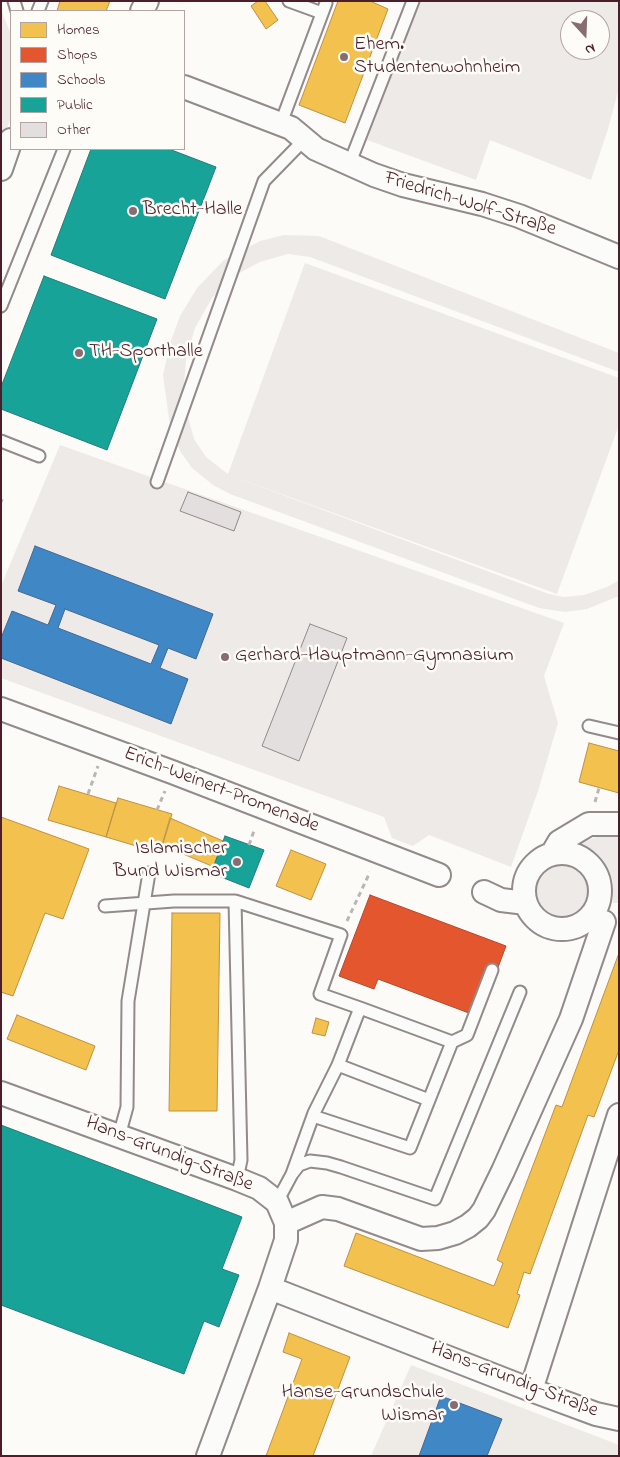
<!DOCTYPE html>
<meta charset="utf-8">
<style>
body{margin:0}
#map{position:relative;width:620px;height:1457px;overflow:hidden;background:#fcfbf8;font-family:"Indie Flower",sans-serif}
canvas{display:block}
.frame{position:absolute;inset:0;border:2px solid #4a1f2b;pointer-events:none}
.legend{position:absolute;left:10px;top:10px;width:175px;height:140px;box-sizing:border-box;background:#fdfcf7;border:1px solid #b5a4a5;margin:0;padding:6px 9px;list-style:none;font-size:15px;color:#4a1f2b}
.legend li{display:flex;align-items:center;gap:10px;height:25px}
.legend b{width:25px;border:1px solid #b5a4a5}
.north{position:absolute;left:560px;top:10px;width:50px;height:50px;box-sizing:border-box;background:#fdfcf7;border:1px solid #b5a4a5;border-radius:50%;rotate:160deg;font-size:14px;font-weight:700;line-height:20px;text-align:center;color:#4a1f2b}
.north::after{content:'';display:block;margin:auto;width:18px;height:22px;background:#886c73;clip-path:polygon(50% 0,100% 100%,50% 72%,0 100%)}
</style>
<div id="map">
<canvas width="620" height="1457"></canvas>
<div class="frame"></div>
<ul class="legend">
<li><b style="height:14px;background:#f2c14e"></b>Homes</li>
<li><b style="height:14px;background:#e4572e"></b>Shops</li>
<li><b style="height:14px;background:#3f88c5"></b>Schools</li>
<li><b style="height:14px;background:#17a398"></b>Public</li>
<li><b style="height:14px;background:#e2dfde"></b>Other</li>
</ul>
<div class="north">N</div>
</div>
<script>
const ctx = document.querySelector('canvas').getContext('2d');
ctx.lineJoin = 'round';
function paint(path, color) { ctx.fillStyle = color; ctx.fill(path, 'evenodd'); }
const toPath = rows => new Path2D(rows.map(r => 'M' + r).join(''));
function trace(path, color, width, dash) { ctx.strokeStyle = color; ctx.lineWidth = width; ctx.lineCap = dash ? 'butt' : 'round'; ctx.setLineDash(dash || []); ctx.stroke(path); }
function write(font, color, halo, rows, align = 'center') {
  ctx.font = font + ' "Indie Flower",sans-serif'; ctx.lineWidth = 5; ctx.setLineDash([]); ctx.textBaseline = 'middle'; ctx.strokeStyle = halo; ctx.fillStyle = color; for (const [text, x, y, turn = 0] of rows) {
    ctx.save(); ctx.translate(x, y); ctx.rotate((+turn || 0) * Math.PI / 180); ctx.textAlign = isNaN(turn) ? turn : align; if (halo) ctx.strokeText(text, 0, 0); ctx.fillText(text, 0, 0); ctx.restore();
  }
}
paint(toPath([
 [411,1365,619,1445,619,1456,371,1456]
]), '#eeebe7');
paint(toPath([
 [420,1,619,1,619,88,608,129,591,180,490,140,476,180,367,140],
 [570,20,600,20,600,50,570,50],
 [1,10,11,34,11,118,1,143],
 [284,235,319,236,619,353,619,372,310,257,288,254,260,262,234,276,212,298,195,328,186,360,184,385,187,413,194,439,206,457,228,474,305,263,619,378,619,425,557,594,229,475,549,594,564,597,584,595,607,587,619,580,619,596,587,609,565,612,539,608,230,494,213,485,192,468,180,451,170,426,163,375,170,343,180,316,197,288,224,260,260,241],
 [60,445,564,623,544,676,558,723,538,791,511,867,429,835,413,846,392,838,384,817,1,678,1,586],
 [609,832,619,834,619,903,613,903,613,881,606,866,593,856,564,851,598,836],
 '536 889a27 27 0 1 1 54 0a27 27 0 1 1-54 0Z'
]), '#eeeae8');
const homes = toPath([
 [60,1,110,1,106,11,57,11,60,1],
 [258,1,265,1,278,20,266,29,251,6,258,1],
 [338,1,370,1,388,9,345,123,299,105,338,1],
 [589,743,619,751,619,793,579,782,589,743],
 [59,786,116,803,106,837,48,820,59,786],
 [118,798,172,814,160,853,106,837,118,798],
 [1,817,89,849,63,919,45,913,13,996,1,992,1,817],
 [170,818,223,841,214,867,162,845,170,818],
 [291,850,326,864,311,900,276,886,291,850],
 [172,913,220,913,217,1111,169,1111,172,913],
 [619,953,619,1050,594,1117,588,1115,530,1274,524,1272,517,1294,520,1295,508,1328,344,1266,356,1233,494,1286,503,1263,497,1260,556,1105,562,1107,619,953],
 [17,1015,95,1046,86,1070,7,1039,17,1015],
 [316,1018,329,1022,325,1036,312,1033,316,1018],
 [289,1333,350,1357,313,1456,266,1456,302,1359,283,1352,289,1333]
]);
paint(homes, '#f2c14e');
trace(homes, '#c09044', 1);
const shops = toPath([
 [370,895,506,946,497,970,487,966,469,1013,378,979,374,989,339,976,370,895]
]);
paint(shops, '#e4572e');
trace(shops, '#b6462d', 1);
const schools = toPath([
 [35,546,213,614,196,659,168,648,160,668,188,679,171,724,1,658,1,638,12,611,48,625,56,605,18,591,35,546],
 [65,609,159,645,151,664,58,628,65,609],
 [441,1396,502,1419,487,1456,419,1456,441,1396]
]);
paint(schools, '#3f88c5');
trace(schools, '#426897', 1);
const public = toPath([
 [91,149,169,149,216,167,165,299,51,255,91,149],
 [44,276,157,319,107,450,1,409,1,387,44,276],
 [225,836,264,850,249,888,211,873,225,836],
 [1,1125,242,1217,222,1269,239,1275,219,1327,204,1321,184,1374,1,1305,1,1125]
]);
paint(public, '#17a398');
trace(public, '#267b77', 1);
const building = toPath([
 [188,492,241,512,234,531,180,511,188,492],
 [310,624,347,638,299,761,262,746,310,624]
]);
paint(building, '#e2dfde');
trace(building, '#928a8b', 1);
const lane = toPath([
 [14,1,17,11],
 [289,1,322,13],
 [38,11,42,1],
 [281,123,326,3],
 [349,165,413,1],
 [1,306,64,149],
 [1,441,39,456],
 [157,482,264,181,304,140],
 [589,726,619,733],
 [235,901,241,1160,237,1179],
 [105,906,174,901,235,901,341,935,320,994,360,1008,338,1065,314,1113,292,1174],
 [360,1008,452,1042],
 [338,1065,429,1100],
 [313,1116,410,1148,452,1042,467,1035,492,970],
 [119,1136,127,1107,128,1001,149,873],
 [277,1202,292,1174,299,1165,310,1161,327,1163,341,1167,435,1199,520,992]
]);
const street = toPath([
 [142,11,147,1],
 [184,87,291,128,316,149,374,175,403,185,482,204,519,216,619,257],
 [1,169,11,140],
 [1,709,172,772,439,875],
 '524 891a38 38 0 1 1 76 0a38 38 0 1 1-76 0Z',
 [552,854,559,842,589,824,619,824],
 [484,892,501,900,526,903],
 [1,1093,237,1179,259,1188,277,1202,286,1223,286,1240,270,1288,208,1456],
 [286,1223,322,1207,338,1209,421,1239,438,1238,455,1233,468,1226,478,1218,484,1210,503,1171,571,1019,604,922],
 [270,1288,531,1390,596,1414,619,1419],
 [531,1390,619,1115]
]);
trace(lane, '#928a8b', 15);
trace(street, '#928a8b', 26);
trace(toPath([
 [1,502,2,499],
 [88,794,98,766],
 [595,802,599,788],
 [157,810,165,791],
 [249,845,255,828],
 [347,921,370,872]
]), '#bbb6b6', 3, [5, 4]);
trace(lane, '#fbfbf9', 11);
trace(street, '#fbfbf9', 22);
for (const [x, y, r, color] of [
 [344,57,5,"#886c73"],
 [133,211,5,"#886c73"],
 [79,353,5,"#886c73"],
 [225,657,5,"#886c73"],
 [237,862,5,"#886c73"],
 [454,1405,5,"#886c73"]
]) { const dot = new Path2D(); dot.arc(x, y, r, 0, 2 * Math.PI); ctx.fillStyle = color; ctx.fill(dot); trace(dot, '#fdfcf7', 2); }
write('20px', '#4a1f2b', '#fdfcf7', [
 ["Ehem.",354,46],
 ["Studentenwohnheim",354,69],
 ["Brecht-Halle",143,211],
 ["TH-Sporthalle",89,353],
 ["Gerhard-Hauptmann-Gymnasium",235,657],
 ["Islamischer",227,850,"right"],
 ["Bund Wismar",227,873,"right"],
 ["Hanse-Grundschule",444,1394,"right"],
 ["Wismar",444,1417,"right"]
], 'left');
write('20px', '#4a1f2b', '#fdfcf7', [
 ["Friedrich-Wolf-Straße",470,205,17],
 ["Erich-Weinert-Promenade",221,791,21],
 ["Hans-Grundig-Straße",169,1155,21],
 ["Hans-Grundig-Straße",514,1381,21]
]);
</script>
